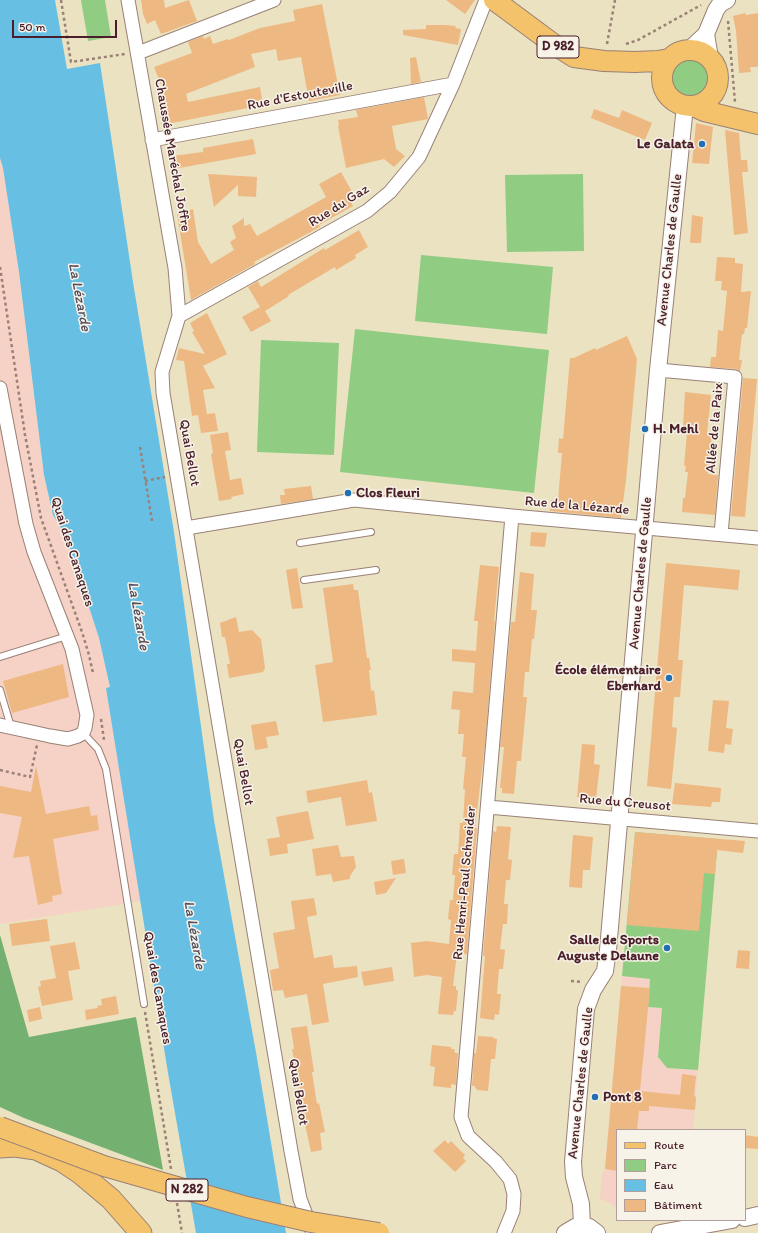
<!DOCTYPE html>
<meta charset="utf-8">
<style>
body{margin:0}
#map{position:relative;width:758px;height:1233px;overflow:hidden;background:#ebe2c2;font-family:Itim,sans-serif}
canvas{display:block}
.legend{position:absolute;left:616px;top:1129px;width:130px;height:92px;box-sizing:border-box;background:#f7f3e8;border:1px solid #b29e9c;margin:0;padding:5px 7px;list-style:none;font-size:12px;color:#4a1f2b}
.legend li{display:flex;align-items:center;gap:8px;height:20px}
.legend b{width:20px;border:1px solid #b29e9c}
.scale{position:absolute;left:12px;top:20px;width:105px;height:18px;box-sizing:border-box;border:2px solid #4a1f2b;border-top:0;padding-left:5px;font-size:12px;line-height:14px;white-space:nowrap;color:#4a1f2b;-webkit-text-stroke:3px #f7f3e8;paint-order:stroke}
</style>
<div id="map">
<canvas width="758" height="1233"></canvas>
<ul class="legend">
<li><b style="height:5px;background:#f3c26a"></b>Route</li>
<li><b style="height:11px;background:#90cd82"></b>Parc</li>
<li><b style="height:11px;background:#67c0e4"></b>Eau</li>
<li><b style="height:11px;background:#eeb882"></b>Bâtiment</li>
</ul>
<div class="scale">50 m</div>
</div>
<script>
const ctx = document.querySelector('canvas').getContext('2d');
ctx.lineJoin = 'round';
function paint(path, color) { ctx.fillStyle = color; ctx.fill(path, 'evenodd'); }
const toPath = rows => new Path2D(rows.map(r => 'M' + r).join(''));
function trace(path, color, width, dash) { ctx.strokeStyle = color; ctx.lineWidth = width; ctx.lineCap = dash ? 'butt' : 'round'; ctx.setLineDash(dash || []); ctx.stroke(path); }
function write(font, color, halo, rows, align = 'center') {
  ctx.font = font + ' Itim,sans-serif'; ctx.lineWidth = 3; ctx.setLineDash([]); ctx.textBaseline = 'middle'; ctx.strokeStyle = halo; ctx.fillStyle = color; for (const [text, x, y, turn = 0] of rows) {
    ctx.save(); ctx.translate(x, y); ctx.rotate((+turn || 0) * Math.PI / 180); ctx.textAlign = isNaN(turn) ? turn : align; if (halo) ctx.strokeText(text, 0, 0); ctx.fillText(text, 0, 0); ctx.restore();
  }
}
paint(toPath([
 [0,158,3,168,19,272,44,475,53,515,66,536,99,638,110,687,106,688,141,901,0,924],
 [622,976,650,979,648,1007,662,1008,658,1057,667,1068,698,1070,693,1130,617,1130,617,1209,610,1203,600,1199,602,1174,605,1169]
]), '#f6d1c5');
paint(toPath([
 [81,0,105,0,111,37,88,41],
 '668 78a20 20 0 1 1 40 0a20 20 0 1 1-40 0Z',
 [583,174,584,251,507,252,505,175],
 [421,255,553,267,547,334,415,321],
 [355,329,549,350,534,493,340,472],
 [261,340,339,343,334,455,257,452],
 [635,832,718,839,698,1070,667,1068,658,1057,662,1008,648,1007,650,979,622,976]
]), '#90cd82');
paint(toPath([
 [0,935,29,1037,136,1017,163,1170,24,1118,0,1107]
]), '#74b070');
paint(toPath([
 [0,0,55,0,67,69,100,63,133,282,174,532,214,820,257,1058,286,1233,196,1233,168,1073,106,688,110,687,99,638,66,536,53,515,44,475,19,272,3,168,0,158]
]), '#67c0e4');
paint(toPath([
 [141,0,164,0,165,8,189,0,197,21,161,34,155,20,147,24,143,14],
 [446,0,475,0,465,14],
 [322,4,340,95,309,101,301,57,278,61,276,49,251,54,255,67,186,94,188,102,260,87,263,105,162,125,157,95,164,92,154,67,192,53,188,42,203,36,204,39,210,36,213,44,228,39,229,40,260,28,295,21,293,10],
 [745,13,746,15,758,13,758,67,750,67,751,72,739,73,736,31,733,16],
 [426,25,444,25,456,26,455,28,461,29,458,45,403,35,403,30,426,29],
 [416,57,421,82,411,84,410,58],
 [424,97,428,119,392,126,396,149,405,156,394,167,384,159,346,168,338,126,339,126,338,120,358,117,356,110],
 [594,109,619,118,622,110,652,123,645,140,591,118],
 [696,123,713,127,709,164,692,163],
 [725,130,739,133,741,160,747,160,748,172,742,172,748,233,734,235],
 [253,139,256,154,174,169,172,156,203,152,203,148],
 [341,172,355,197,350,200,353,206,319,225,320,227,254,262,255,264,191,300,177,214,193,209,198,242,211,264,234,250,230,242,236,238,232,226,244,218,244,226,250,224,257,236,326,197,319,184],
 [208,174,257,177,256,197,238,196,238,185,214,207],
 [692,215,703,217,701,243,690,243],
 [359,230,368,247,355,255,356,258,336,270,335,267,288,295,289,296,265,311,271,321,251,332,242,317,260,307,248,287,258,281,261,287,324,248,325,250],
 [717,257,735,258,735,263,743,264,741,292,751,291,747,328,745,328,744,334,742,334,739,360,742,360,740,371,736,369,710,367,711,357,716,357,718,330,723,331,727,291,721,290,722,281,715,281],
 [207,313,227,354,203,366,215,388,203,390,207,414,215,413,218,431,201,433,198,415,192,416,184,361,176,360,179,348,205,354,192,332,194,331,190,323],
 [627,336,637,359,626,480,621,518,550,511,551,500,558,500,562,453,558,453,559,438,563,439,570,358,574,358,595,348,596,350],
 [743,378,757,379,745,517,731,516],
 [685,392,711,395,707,434,712,435,708,474,718,475,715,515,682,512,683,498,685,498,688,472,685,472,686,466,684,466,687,432,685,432,685,426,683,426],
 [228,432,231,450,225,451,230,480,241,478,244,494,231,497,232,499,219,501,211,454,213,453,210,435],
 [311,486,313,499,281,504,280,495,285,495,284,489],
 [531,532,547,533,545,547,530,546],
 [666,563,740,570,738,590,684,585,678,660,683,660,680,697,674,697,672,727,677,728,671,789,647,786],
 [480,565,499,567,494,621,495,622,485,745,475,828,477,828,467,954,457,953,453,986,456,986,456,990,458,990,456,1011,454,1011,453,1015,438,1014,442,977,427,975,414,977,411,943,427,941,449,944,451,920,448,919,450,900,453,900,455,875,452,875,454,854,458,854,460,823,463,823,465,789,463,789,466,757,462,757,464,734,458,734,460,710,451,709,453,691,473,693,475,663,452,661,452,649,476,651,478,621,474,621],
 [297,568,303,608,292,609,286,570],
 [520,572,534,574,531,610,537,610,534,639,532,639,529,672,525,672,523,697,527,697,521,761,517,761,514,794,502,793,502,788,500,788,504,747,500,747,511,622,515,622],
 [353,584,354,590,358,590,367,658,369,658,371,670,369,670,371,691,374,690,377,715,323,722,315,665,333,662,323,588],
 [236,617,239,632,252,630,261,639,265,668,263,672,229,678,227,664,230,664,225,637,222,637,220,623],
 [63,664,69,697,12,713,3,681],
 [713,700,729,701,726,728,733,729,731,745,725,744,724,753,708,751],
 [276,721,279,735,266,737,268,748,255,750,251,725],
 [582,744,595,745,594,764,600,765,596,798,577,797],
 [36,766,46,814,89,806,91,816,97,815,99,830,53,839,62,894,52,896,53,901,38,905,29,856,13,858,22,817,0,813,0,786,31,792],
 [367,780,369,793,372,792,377,821,346,826,341,797,308,803,306,791],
 [675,783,721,788,720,802,712,802,711,807,672,804],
 [308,811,314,839,287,844,288,853,270,856,267,839,280,837,276,817],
 [497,826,511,827,508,859,512,860,510,880,506,880,504,904,508,904,507,924,503,924,500,949,505,950,503,969,499,969,497,994,501,994,499,1015,495,1014,494,1020,480,1018,485,956,483,956,493,831,496,832],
 [635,832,745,841,743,853,717,850,715,874,704,873,699,931,627,925],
 [573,835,593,837,590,870,583,870,582,888,569,887],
 [338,845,341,857,354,856,356,867,350,876,350,879,333,882,331,874,316,876,312,849],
 [404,859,406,873,393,875,391,861],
 [396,878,386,893,376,895,374,882],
 [314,898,317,915,307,917,314,958,332,955,334,968,357,966,358,977,323,984,329,1022,312,1025,307,994,285,998,283,990,273,991,270,970,279,968,273,933,295,929,291,901],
 [47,919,50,941,12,946,9,924],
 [75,942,80,969,68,971,73,1000,42,1006,38,987,41,986,40,981,56,978,50,946],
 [738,950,750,951,749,969,736,968],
 [392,967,394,981,364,986,361,972],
 [621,986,650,988,640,1091,680,1095,682,1074,696,1076,694,1096,696,1097,695,1110,649,1106,649,1111,639,1111,637,1130,617,1130,617,1171,605,1169],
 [116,996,119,1014,86,1020,85,1010,98,1008,97,1006,102,1005,101,999],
 [40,1007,42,1019,29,1022,27,1010],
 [307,1026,314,1072,312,1072,317,1104,319,1103,325,1132,320,1133,322,1150,311,1152,302,1110,304,1110,292,1049,294,1049,291,1028],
 [478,1036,493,1037,493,1038,497,1039,495,1059,491,1059,488,1091,477,1090,477,1089,475,1088,475,1086,472,1086,474,1053,476,1053],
 [432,1045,451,1047,451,1049,454,1049,455,1053,458,1053,456,1085,451,1084,451,1088,433,1086,435,1067,430,1066],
 [745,1135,758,1137,758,1149,745,1148],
 [445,1140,448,1144,451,1141,465,1155,463,1158,466,1161,455,1172,433,1151]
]), '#eeb882');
const service = toPath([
 [300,543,371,532],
 [304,580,376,570],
 [0,657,67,636],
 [0,690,11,727],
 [83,733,98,749,106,769,144,1004]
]);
const minor = toPath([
 [128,0,175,268,179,316,162,372,163,393,291,1151,300,1199,313,1233],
 [138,53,274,0],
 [152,140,453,84],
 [179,316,367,211,390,192,419,157,453,84,486,0],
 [658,370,735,377,721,534],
 [0,388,26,524,34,552,72,649,87,715,85,728,83,733,78,736,68,739,50,736,0,725],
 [186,528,354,500,512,516,758,538],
 [488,807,758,831],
 [504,1233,513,1211,514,1194,510,1179,496,1162,468,1136,461,1117,512,516]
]);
const tertiary = toPath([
 [689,50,706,34],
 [710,58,706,34,716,10,720,4,727,0],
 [745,1218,758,1215],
 [582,1226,581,1204,574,1177,573,1162,586,1009,593,990,605,971,608,950,658,370,685,106],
 [565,1233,575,1227,582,1226,589,1227,597,1233],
 [660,1233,732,1220]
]);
const primary = toPath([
 [494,0,552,43,574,57,604,61,635,62,658,61,669,59],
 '662 78a28 28 0 1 1 56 0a28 28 0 1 1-56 0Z',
 [693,106,704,111,758,124]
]);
const trunk = toPath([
 [0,1147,15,1146,36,1149,62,1161,80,1173,111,1199,141,1233]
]);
trace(service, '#9a8076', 8);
trace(minor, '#9a8076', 15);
trace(tertiary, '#9a8076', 18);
trace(primary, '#9a8076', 22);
trace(trunk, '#9a8076', 23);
trace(toPath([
 [61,0,71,62,125,54],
 [728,21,735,102],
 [607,44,615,0],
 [626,44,638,40,701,5],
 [0,267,25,435,41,518,82,632,89,655,93,673],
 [140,447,152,521],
 [145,481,165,477],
 [101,719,104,740],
 [0,770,30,777,37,745],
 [571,981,582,982],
 [145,1012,171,1169],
 [177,1203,182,1233]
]), '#9a8076', 2.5, [3, 3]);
trace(service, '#fff', 6);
trace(minor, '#fff', 13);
trace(tertiary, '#fff', 16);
trace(primary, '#f3c26a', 20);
trace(trunk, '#f3c26a', 21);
const primaryBridge = toPath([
 [0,1127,104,1166,247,1207,311,1222,379,1233]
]);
trace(primaryBridge, '#9a8076', 22, []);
trace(primaryBridge, '#f3c26a', 20);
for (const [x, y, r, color] of [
 [702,144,4,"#1f6fb2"],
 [645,429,4,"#1f6fb2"],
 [348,493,4,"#1f6fb2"],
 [669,678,4,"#1f6fb2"],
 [667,948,4,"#1f6fb2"],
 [595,1097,4,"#1f6fb2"]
]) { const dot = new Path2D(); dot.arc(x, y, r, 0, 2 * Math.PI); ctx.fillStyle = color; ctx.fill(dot); trace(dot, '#f7f3e8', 1.5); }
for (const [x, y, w] of [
 [558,47,42],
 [187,1190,42]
]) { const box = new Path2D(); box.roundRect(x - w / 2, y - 11, w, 22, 3); ctx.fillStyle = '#f7f3e8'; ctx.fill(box); trace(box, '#4a1f2b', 1); }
write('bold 13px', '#4a1f2b', null, [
 ["D 982",558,47],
 ["N 282",187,1190]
]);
write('14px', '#4a1f2b', '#f7f3e8', [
 ["Rue d'Estouteville",300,96,-11],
 ["Chaussée Maréchal Joffre",172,155,80],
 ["Rue du Gaz",339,206,-32],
 ["Avenue Charles de Gaulle",670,250,-84],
 ["Allée de la Paix",715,428,-85],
 ["Quai Bellot",189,453,80],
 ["Rue de la Lézarde",577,506,5],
 ["Quai des Canaques",72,552,72],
 ["Avenue Charles de Gaulle",641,573,-85],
 ["Quai Bellot",243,772,80],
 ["Rue du Creusot",625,803,5],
 ["Rue Henri-Paul Schneider",465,883,-85],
 ["Quai des Canaques",157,988,80],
 ["Avenue Charles de Gaulle",581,1083,-84],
 ["Quai Bellot",298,1092,81]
]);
write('bold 14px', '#4a1f2b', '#f7f3e8', [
 ["Le Galata",694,144],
 ["H. Mehl",653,429,"left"],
 ["Clos Fleuri",356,493,"left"],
 ["École élémentaire",661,670],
 ["Eberhard",661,686],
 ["Salle de Sports",659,940],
 ["Auguste Delaune",659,956],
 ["Pont 8",603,1097,"left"]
], 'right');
write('italic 15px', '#534f62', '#f7f3e8', [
 ["La Lézarde",79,297,79],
 ["La Lézarde",138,616,80],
 ["La Lézarde",194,935,80]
]);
</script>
